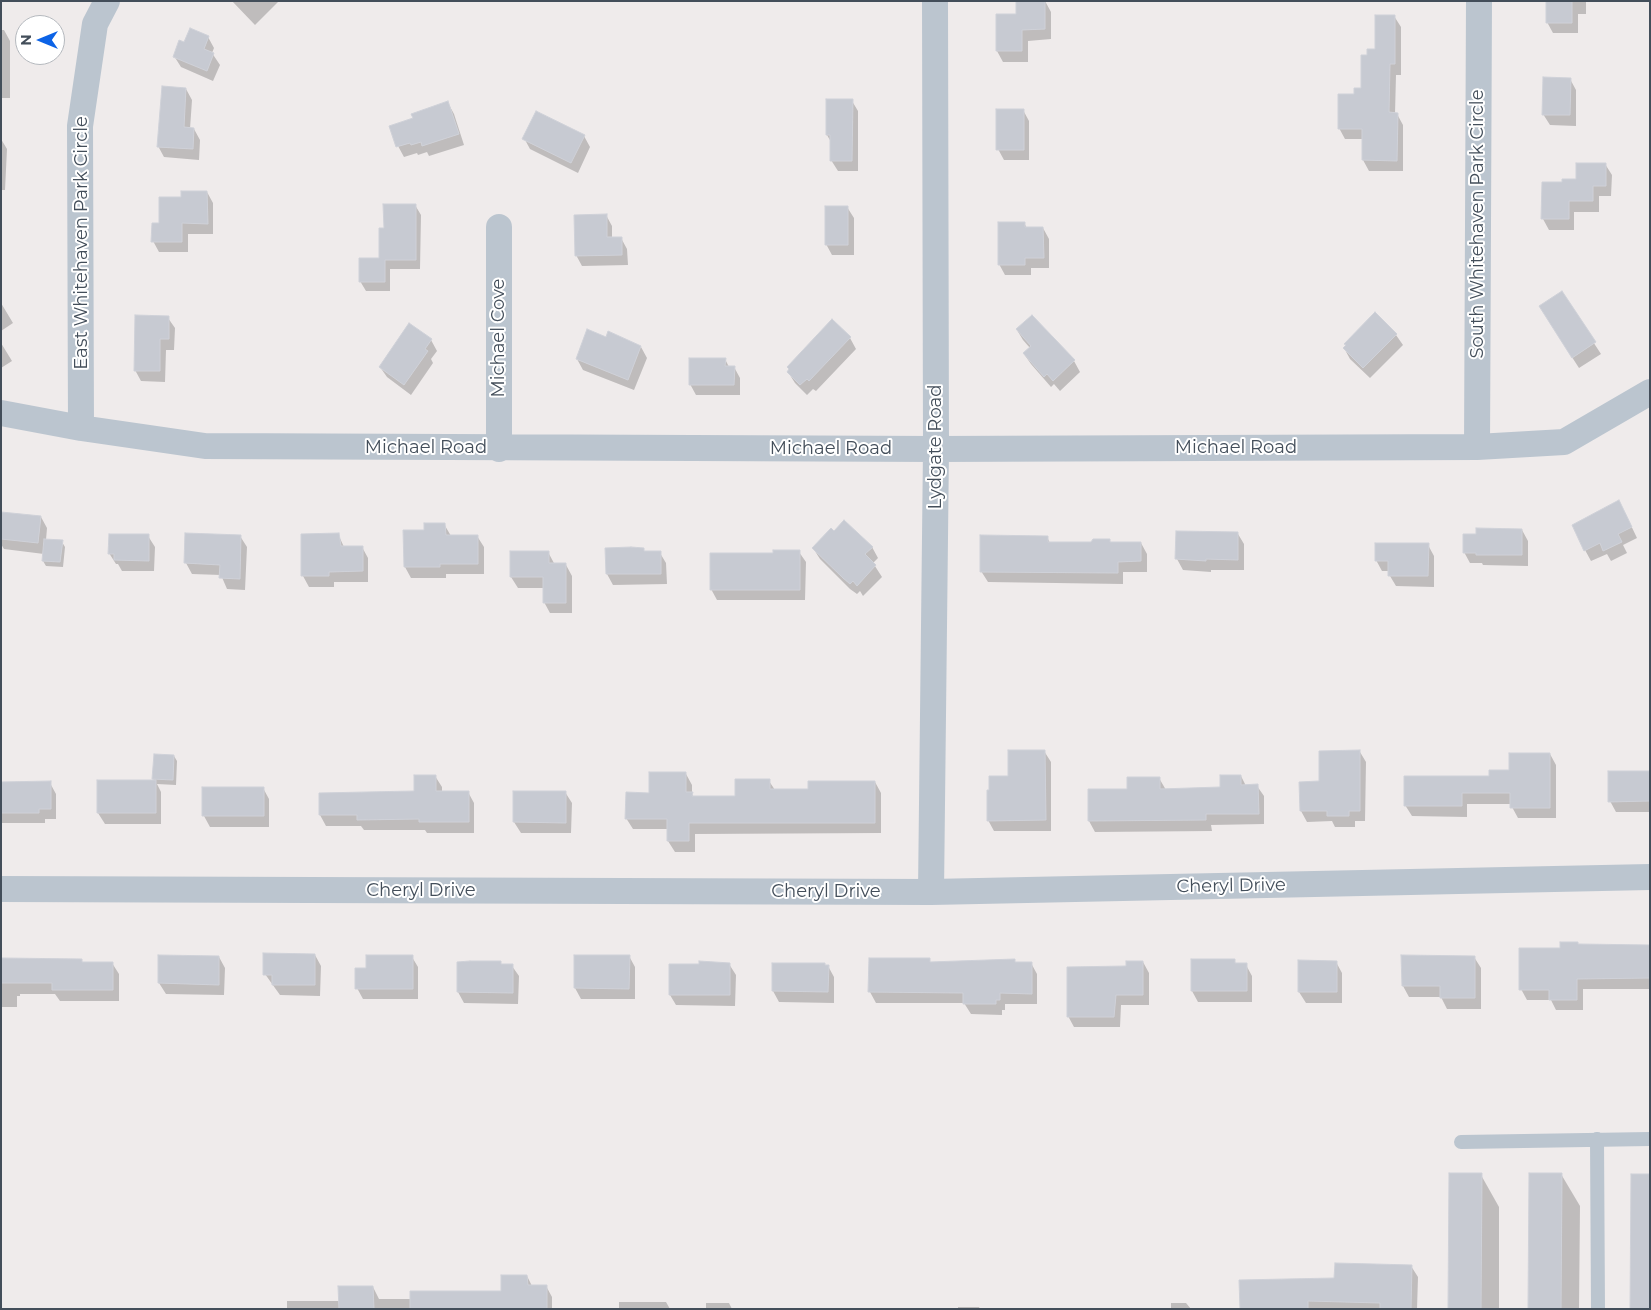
<!DOCTYPE html>
<style>
body{margin:0}
#map{position:relative;width:1651px;height:1310px;overflow:hidden;background:#efebeb;font-family:Montserrat,sans-serif}
canvas{display:block}
.frame{position:absolute;inset:0;border:2px solid #434e5a;pointer-events:none}
.north{position:absolute;left:15px;top:15px;width:50px;height:50px;box-sizing:border-box;background:#fff;border:1px solid #b4b8bd;border-radius:50%;rotate:270deg;font-size:14px;font-weight:700;line-height:20px;text-align:center;color:#434e5a}
.north::after{content:'';display:block;margin:auto;width:18px;height:22px;background:#0d63e6;clip-path:polygon(50% 0,100% 100%,50% 72%,0 100%)}
</style>
<div id="map">
<canvas width="1651" height="1310"></canvas>
<div class="frame"></div>
<div class="north">N</div>
</div>
<script>
const ctx = document.querySelector('canvas').getContext('2d');
ctx.lineJoin = 'round';
function paint(path, color) { ctx.fillStyle = color; ctx.fill(path, 'evenodd'); }
const toPath = rows => new Path2D(rows.map(r => 'M' + r).join(''));
function trace(path, color, width, dash) { ctx.strokeStyle = color; ctx.lineWidth = width; ctx.lineCap = dash ? 'butt' : 'round'; ctx.setLineDash(dash || []); ctx.stroke(path); }
function write(font, color, halo, rows, align = 'center') {
  ctx.font = font + ' Montserrat,sans-serif'; ctx.lineWidth = 4; ctx.setLineDash([]); ctx.textBaseline = 'middle'; ctx.strokeStyle = halo; ctx.fillStyle = color; for (const [text, x, y, turn = 0] of rows) {
    ctx.save(); ctx.translate(x, y); ctx.rotate((+turn || 0) * Math.PI / 180); ctx.textAlign = isNaN(turn) ? turn : align; if (halo) ctx.strokeText(text, 0, 0); ctx.fillText(text, 0, 0); ctx.restore();
  }
}
paint(toPath([
 [232,1,279,1,255,25],
 [1045,1,1051,12,1051,39,1028,41,1028,62,1003,62,997,51,1018,15],
 [1547,1,1586,1,1586,14,1578,14,1578,33,1553,33,1547,22],
 [1394,16,1401,27,1401,75,1396,75,1395,114,1397,114,1403,125,1403,171,1369,171,1363,160,1363,139,1345,139,1339,128,1355,95,1363,89,1368,57,1377,50],
 [1,30,4,30,10,41,10,98,1,98],
 [208,37,214,48,212,53,220,65,213,81,181,67,174,56,185,44],
 [1570,79,1576,90,1576,126,1550,125,1543,114],
 [186,89,192,100,190,129,194,129,200,140,199,160,164,157,158,146],
 [852,101,858,111,858,171,838,171,831,160,831,142,827,135],
 [448,103,454,114,464,145,429,156,427,152,418,155,417,153,404,157,398,146,414,118],
 [1023,110,1029,121,1029,160,1004,160,998,149],
 [584,136,590,147,578,173,530,149,524,138],
 [1,139,7,149,5,190,1,190],
 [1605,164,1612,175,1611,196,1599,196,1599,212,1574,212,1574,230,1549,230,1543,219,1563,183,1577,180],
 [207,192,213,203,213,234,188,234,188,252,159,252,153,241,160,224,182,199],
 [415,205,421,215,420,269,390,269,390,291,366,291,360,281,380,259,385,229],
 [847,207,854,218,854,255,832,255,826,244],
 [606,215,612,226,612,238,621,238,627,249,628,265,582,266,576,255],
 [1024,223,1027,228,1043,228,1049,239,1049,268,1031,268,1031,275,1005,275,999,264],
 [1561,293,1601,354,1579,368,1559,337],
 [1,303,13,323,1,331],
 [1375,313,1396,335,1403,345,1370,378,1350,359,1344,348],
 [168,318,175,328,174,350,166,350,165,382,141,381,135,370],
 [1017,330,1074,361,1080,372,1060,391,1054,384,1051,387,1031,364,1024,354,1030,348,1023,340],
 [609,333,641,347,647,358,634,390,583,370,577,359,607,339],
 [850,338,856,349,816,391,813,389,807,395,795,383,788,372],
 [431,340,437,351,431,359,433,363,411,395,387,377,380,367],
 [1,343,12,361,1,368],
 [725,359,729,367,734,367,740,378,740,395,696,395,690,384],
 [1,513,41,517,47,528,46,540,62,542,65,547,63,567,46,566,43,561,44,554,4,549,1,544],
 [1625,513,1637,538,1623,545,1627,553,1611,561,1607,554,1591,561,1585,550],
 [444,524,451,536,477,536,484,547,484,574,446,574,446,578,411,578,405,567,404,531,425,531],
 [1522,530,1528,541,1528,566,1483,565,1482,563,1470,563,1464,552],
 [834,532,872,547,878,558,873,563,882,577,863,596,860,591,857,594,850,589,820,559,813,548],
 [187,534,240,536,247,547,245,590,227,589,221,575,192,574,186,563],
 [338,534,344,547,362,547,368,558,368,582,334,582,334,587,309,587,303,576,303,535],
 [1238,534,1244,544,1244,570,1211,570,1211,572,1183,570,1177,559],
 [148,536,155,547,154,571,122,571,118,564,116,564,109,553],
 [1047,537,1050,543,1092,543,1109,540,1111,543,1141,543,1147,554,1147,572,1123,572,1123,584,988,582,981,571],
 [1428,545,1434,556,1434,587,1396,586,1390,576,1390,571,1382,571,1376,560],
 [643,549,645,553,660,553,666,563,667,584,613,585,607,574],
 [548,552,555,565,566,565,572,576,572,613,550,613,544,602,544,588,518,588,511,577],
 [799,552,806,562,805,600,717,600,711,589,774,555],
 [1044,751,1051,762,1051,831,994,831,988,820,1010,777],
 [1360,752,1366,762,1365,821,1355,821,1355,827,1335,827,1332,821,1307,822,1301,811,1320,783],
 [1550,754,1556,765,1556,818,1518,818,1512,807,1512,804,1467,804,1467,817,1412,816,1405,805,1510,771],
 [174,756,177,761,176,785,157,784,161,792,161,824,105,824,98,813,155,781,153,779],
 [1650,772,1650,812,1616,812,1610,801],
 [686,774,692,785,692,794,694,797,736,797,769,781,775,790,809,790,875,782,881,793,881,833,695,834,695,852,675,852,668,841,668,829,633,829,626,818,650,794],
 [435,776,442,787,442,792,468,792,474,803,474,833,427,833,425,830,364,830,361,826,326,826,320,815,415,792],
 [1241,776,1246,786,1257,786,1264,796,1264,824,1211,825,1212,831,1095,832,1089,821,1128,791,1159,778,1166,790,1221,789],
 [1,783,50,783,56,794,56,819,45,819,45,823,1,823],
 [263,788,269,799,269,827,210,827,204,816],
 [565,792,572,803,571,833,521,833,514,822],
 [1578,946,1650,946,1650,989,1583,989,1583,1010,1556,1010,1551,1000,1527,1000,1521,989,1562,949],
 [315,955,321,966,320,996,280,995,265,974],
 [159,956,219,957,225,968,224,995,166,994,159,983],
 [629,956,635,967,635,999,581,999,575,988],
 [1,957,2,959,81,960,83,963,112,963,119,974,119,1001,60,1001,55,994,20,994,20,996,17,996,17,1007,1,1007],
 [412,957,418,967,418,999,363,999,357,988],
 [1402,957,1474,957,1481,968,1481,1009,1447,1009,1441,997,1409,997,1403,986],
 [929,960,931,963,1031,963,1037,974,1037,1004,1005,1004,1005,1010,1002,1010,1002,1015,971,1014,964,1003,876,1003,870,992],
 [1192,961,1234,961,1237,965,1246,965,1252,976,1252,1002,1198,1002,1192,991],
 [1143,962,1149,973,1149,1005,1121,1005,1120,1027,1074,1027,1068,1016,1127,967],
 [1299,962,1336,962,1342,973,1342,1003,1306,1003,1299,992],
 [459,963,512,966,519,976,518,1004,464,1003,458,992],
 [729,964,736,975,735,1006,676,1005,670,995],
 [773,964,828,966,834,977,834,1003,779,1002,773,991],
 [1561,1174,1580,1206,1579,1309,1530,1309],
 [1481,1175,1499,1207,1499,1309,1449,1309],
 [1411,1266,1418,1277,1417,1309,1241,1309,1335,1280],
 [527,1276,532,1286,546,1286,552,1297,552,1309,287,1309,287,1301,340,1301,373,1287,379,1299,411,1299,502,1293],
 [619,1302,666,1302,670,1309,619,1309],
 [706,1303,729,1303,732,1309,706,1309],
 [1171,1303,1186,1303,1191,1309,1171,1309],
 [958,1307,979,1307,980,1309,958,1309]
]), '#0003');
const building = toPath([
 [1016,1,1045,1,1045,29,1022,30,1022,51,996,51,996,14,1016,14,1016,1],
 [1546,1,1572,1,1572,23,1546,23,1546,1],
 [1375,15,1395,15,1395,64,1390,64,1389,112,1398,113,1397,161,1362,160,1362,129,1338,129,1338,94,1354,94,1354,88,1361,88,1361,55,1367,55,1367,49,1375,49,1375,15],
 [190,28,209,36,204,49,214,53,207,71,173,57,179,40,184,42,190,28],
 [1543,77,1571,78,1570,115,1542,115,1543,77],
 [162,86,186,88,184,127,194,128,193,149,157,147,162,86],
 [826,99,853,99,852,161,830,161,830,135,826,135,826,99],
 [448,101,459,134,422,146,421,142,411,145,410,143,396,147,389,126,413,118,411,114,448,101],
 [996,109,1024,109,1024,150,996,150,996,109],
 [536,111,585,135,571,163,522,139,536,111],
 [1576,163,1606,163,1606,186,1593,186,1593,201,1569,201,1569,219,1541,219,1542,182,1562,182,1562,179,1576,179,1576,163],
 [181,191,207,191,208,224,182,223,182,242,151,242,152,223,159,223,159,197,181,197,181,191],
 [383,204,416,204,416,260,385,260,385,282,359,282,359,258,379,258,379,228,384,228,383,204],
 [825,206,848,206,848,245,825,245,825,206],
 [607,214,607,237,622,237,622,255,575,256,574,215,607,214],
 [998,222,1025,222,1025,227,1043,227,1044,258,1025,258,1025,265,998,265,998,222],
 [1562,291,1596,342,1572,358,1539,306,1562,291],
 [1375,312,1397,334,1363,368,1343,348,1346,345,1344,344,1375,312],
 [135,315,169,316,169,339,160,339,160,371,134,371,135,315],
 [1032,315,1075,360,1053,381,1047,374,1044,377,1023,353,1031,346,1016,329,1032,315],
 [832,319,851,337,809,381,807,379,800,385,787,372,789,369,787,367,832,319],
 [409,323,432,339,425,349,428,351,404,385,379,367,409,323],
 [587,329,606,337,608,331,641,346,628,380,576,359,587,329],
 [689,358,726,358,725,366,735,366,734,385,689,385,689,358],
 [1619,500,1632,527,1618,534,1622,542,1603,551,1600,543,1584,551,1572,525,1619,500],
 [1,512,41,516,38,543,1,539,1,512],
 [844,520,873,547,865,554,876,565,857,586,853,581,850,584,843,578,812,548,831,528,834,531,844,520],
 [424,523,445,523,446,535,478,535,478,564,440,564,440,567,404,567,403,530,424,530,424,523],
 [1476,528,1522,529,1522,555,1476,555,1476,553,1463,553,1463,534,1476,534,1476,528],
 [1176,531,1238,532,1238,560,1206,559,1206,561,1175,559,1176,531],
 [185,533,241,535,240,579,219,578,220,565,184,563,185,533],
 [339,533,341,546,363,546,363,571,329,572,329,576,301,576,301,534,339,533],
 [109,534,149,534,149,561,114,560,114,554,108,554,109,534],
 [980,535,1048,536,1048,542,1091,542,1093,539,1110,539,1110,542,1141,542,1141,561,1118,562,1118,573,980,572,980,535],
 [44,539,63,540,60,562,42,561,44,539],
 [1375,543,1429,543,1428,576,1388,576,1388,561,1375,561,1375,543],
 [631,547,644,548,644,551,661,551,661,574,606,574,605,548,631,547],
 [773,550,800,550,800,590,710,590,710,553,773,553,773,550],
 [510,551,549,551,549,563,566,563,566,603,543,603,543,577,510,577,510,551],
 [1008,750,1045,750,1046,820,987,821,987,790,989,790,989,776,1008,776,1008,750],
 [1360,750,1360,811,1349,811,1349,816,1327,816,1327,811,1300,811,1299,782,1319,781,1319,751,1360,750],
 [1509,753,1550,753,1550,808,1510,808,1510,793,1462,793,1462,806,1404,806,1404,776,1489,776,1489,770,1509,770,1509,753],
 [154,754,174,755,173,780,152,779,154,754],
 [1608,771,1650,771,1650,801,1608,802,1608,771],
 [649,772,686,772,686,792,693,792,692,796,735,796,735,779,770,779,770,789,808,789,808,781,875,781,875,823,689,823,689,841,667,841,667,819,625,819,626,792,649,793,649,772],
 [414,775,436,775,436,791,469,791,469,822,419,822,419,819,357,820,357,815,319,815,319,793,414,791,414,775],
 [1220,775,1241,775,1241,785,1258,784,1259,814,1206,814,1206,820,1088,821,1088,789,1127,789,1127,777,1160,777,1160,789,1220,787,1220,775],
 [97,780,156,780,156,813,97,813,97,780],
 [51,781,51,809,39,809,39,813,1,813,1,782,51,781],
 [202,787,264,787,264,816,202,816,202,787],
 [513,791,566,791,566,823,513,822,513,791],
 [1560,942,1578,942,1578,944,1650,945,1650,978,1577,979,1577,1000,1549,1000,1549,990,1519,990,1519,948,1560,948,1560,942],
 [263,953,315,954,315,985,272,985,272,975,263,975,263,953],
 [158,955,219,956,219,985,158,983,158,955],
 [366,955,413,955,413,989,355,989,355,968,366,968,366,955],
 [574,955,630,955,629,989,574,988,574,955],
 [1401,955,1475,956,1475,998,1440,998,1440,986,1402,986,1401,955],
 [1,958,82,959,82,962,113,962,113,990,52,990,52,983,1,983,1,958],
 [869,958,930,958,930,962,1015,959,1015,962,1032,962,1032,994,1000,993,1000,1000,996,1000,996,1004,963,1004,963,993,868,992,869,958],
 [1191,959,1235,959,1235,963,1247,963,1247,991,1191,991,1191,959],
 [1298,960,1337,961,1337,992,1298,992,1298,960],
 [470,961,501,961,501,964,513,964,513,993,457,992,457,962,470,961],
 [699,961,730,963,730,995,669,995,669,964,699,964,699,961],
 [1126,961,1143,961,1143,995,1116,995,1114,1017,1067,1017,1067,967,1126,966,1126,961],
 [772,963,825,963,825,965,829,965,828,992,772,991,772,963],
 [1449,1173,1482,1173,1481,1309,1448,1309,1449,1173],
 [1529,1173,1562,1173,1561,1309,1528,1309,1529,1173],
 [1631,1174,1650,1174,1650,1309,1630,1309,1631,1174],
 [1335,1263,1412,1265,1411,1309,1380,1309,1380,1303,1308,1301,1308,1309,1240,1309,1239,1280,1334,1278,1335,1263],
 [501,1275,527,1275,528,1285,547,1285,547,1309,410,1309,410,1291,501,1291,501,1275],
 [338,1286,373,1286,374,1309,339,1309,338,1286]
]);
paint(building, '#c7cad2');
trace(building, '#cfd1d8', 1);
trace(toPath([
 [1597,1139,1598,1309],
 [1461,1142,1650,1139]
]), '#bbc5cf', 14);
trace(toPath([
 [1,413,81,428,205,446,936,449,1477,447,1564,442,1650,392],
 [81,428,80,126,95,24,107,1],
 [1477,447,1479,1],
 [499,449,499,227],
 [1,889,931,892,1650,877],
 [931,892,936,449,935,1]
]), '#bbc5cf', 26);
write('18px', '#434e5a', '#fff', [
 ["South Whitehaven Park Circle",1478,224,-90],
 ["East Whitehaven Park Circle",82,243,-90],
 ["Michael Cove",499,338,-90],
 ["Lydgate Road",936,447,-90],
 ["Michael Road",426,448],
 ["Michael Road",1236,448],
 ["Michael Road",831,449],
 ["Cheryl Drive",1231,886,-1],
 ["Cheryl Drive",421,891],
 ["Cheryl Drive",826,892]
]);
</script>
